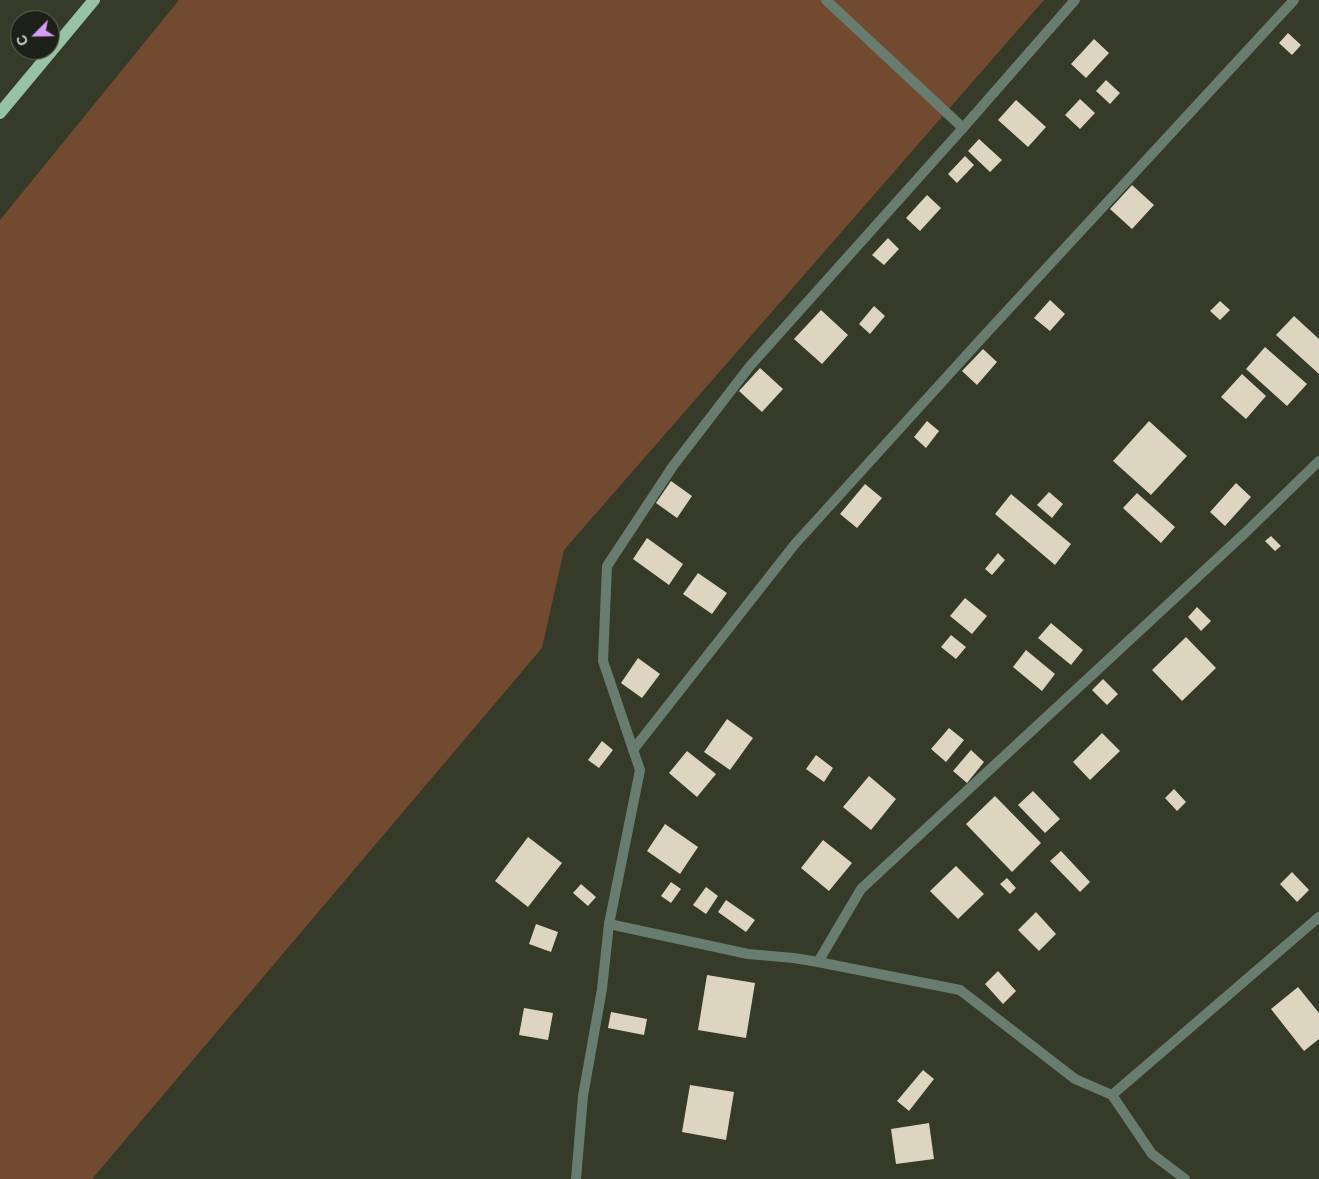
<!DOCTYPE html>
<meta charset="utf-8">
<style>
body{margin:0}
#map{position:relative;width:1319px;height:1179px;overflow:hidden;background:#353a29;font-family:"DM Sans",sans-serif}
canvas{display:block}
.north{position:absolute;left:10px;top:10px;width:50px;height:50px;box-sizing:border-box;background:#1d2018;border:1px solid #64685e;border-radius:50%;rotate:247deg;font-size:14px;font-weight:700;line-height:20px;text-align:center;color:#cfd3c8}
.north::after{content:'';display:block;margin:auto;width:18px;height:22px;background:#d79bf9;clip-path:polygon(50% 0,100% 100%,50% 72%,0 100%)}
</style>
<div id="map">
<canvas width="1319" height="1179"></canvas>
<div class="north">С</div>
</div>
<script>
const ctx = document.querySelector('canvas').getContext('2d');
ctx.lineJoin = 'round';
function paint(path, color) { ctx.fillStyle = color; ctx.fill(path, 'evenodd'); }
const toPath = rows => new Path2D(rows.map(r => 'M' + r).join(''));
function trace(path, color, width, dash) { ctx.strokeStyle = color; ctx.lineWidth = width; ctx.lineCap = dash ? 'butt' : 'round'; ctx.setLineDash(dash || []); ctx.stroke(path); }
paint(toPath([
 [179,0,1044,0,564,550,542,648,92,1179,0,1179,0,220]
]), '#724a2f');
paint(toPath([
 [1288,33,1301,45,1292,55,1279,43],
 [1094,39,1109,53,1086,78,1071,64],
 [1106,80,1120,93,1110,104,1096,91],
 [1080,99,1095,113,1080,129,1065,115],
 [1016,100,1046,127,1028,147,998,120],
 [979,139,1002,160,990,172,968,151],
 [965,156,974,165,957,183,948,174],
 [1132,185,1154,205,1132,229,1110,209],
 [927,195,941,208,920,231,906,218],
 [888,238,899,249,884,265,872,255],
 [1050,300,1065,314,1050,331,1034,318],
 [1220,301,1230,310,1220,320,1210,311],
 [874,306,885,316,870,334,859,324],
 [821,310,848,335,822,364,794,339],
 [1294,316,1319,339,1319,374,1276,335],
 [1265,347,1307,384,1287,406,1246,369],
 [983,349,997,362,977,385,962,371],
 [760,368,783,389,762,412,739,391],
 [1242,374,1266,396,1246,419,1221,397],
 [927,421,939,431,926,448,914,437],
 [1149,421,1187,456,1151,495,1113,461],
 [671,481,692,496,677,518,656,503],
 [1236,483,1251,497,1225,526,1210,512],
 [865,484,882,498,857,528,840,514],
 [1049,492,1063,504,1052,518,1037,505],
 [1137,493,1175,527,1161,543,1123,508],
 [1011,494,1071,544,1055,565,995,514],
 [1271,536,1281,546,1275,551,1265,541],
 [647,538,683,564,669,585,633,559],
 [998,553,1005,560,992,575,985,569],
 [698,573,727,593,712,614,683,594],
 [965,598,987,616,972,634,950,616],
 [1197,607,1211,621,1201,631,1188,617],
 [1051,623,1083,650,1071,665,1038,638],
 [951,635,966,647,956,659,941,647],
 [1186,637,1216,668,1182,701,1152,670],
 [1026,650,1055,674,1042,691,1013,667],
 [638,658,660,674,642,698,621,683],
 [1103,679,1118,694,1107,705,1092,690],
 [727,719,753,738,730,770,704,752],
 [949,728,964,740,946,762,931,749],
 [1102,733,1120,751,1090,780,1073,762],
 [602,741,613,750,599,768,588,760],
 [971,750,984,762,967,783,953,771],
 [687,751,716,774,697,797,669,773],
 [816,755,833,768,824,782,806,769],
 [869,776,896,799,871,830,843,807],
 [1174,789,1186,802,1177,811,1165,798],
 [1033,791,1060,819,1045,833,1018,805],
 [995,796,1041,843,1012,872,966,824],
 [665,824,698,847,680,874,647,851],
 [528,837,562,863,528,907,495,881],
 [823,840,852,863,829,891,801,868],
 [1061,851,1090,882,1080,892,1050,861],
 [956,866,984,894,958,919,930,891],
 [1292,872,1309,890,1297,902,1280,884],
 [1007,878,1016,888,1010,894,1000,884],
 [671,882,681,889,671,903,661,896],
 [581,884,596,897,588,906,573,893],
 [706,887,718,896,706,914,693,905],
 [726,900,755,920,746,932,718,912],
 [1036,912,1056,934,1039,951,1018,930],
 [536,924,558,932,551,952,529,944],
 [998,971,1016,991,1003,1004,985,984],
 [707,975,755,983,746,1038,698,1030],
 [1298,987,1319,1013,1319,1039,1304,1051,1271,1009],
 [524,1008,553,1013,548,1040,519,1035],
 [611,1012,647,1019,644,1035,608,1028],
 [923,1070,934,1079,909,1111,897,1101],
 [690,1085,734,1092,726,1140,682,1132],
 [929,1123,934,1159,896,1164,891,1129]
]), '#ded5c0');
trace(toPath([
 [576,1179,583,1096,602,989,609,924,640,770,603,661,607,566,673,466,750,366,963,128]
]), '#687d6f', 10);
trace(toPath([
 [826,0,963,128,1075,0],
 [633,750,795,544,981,339,1294,0],
 [609,924,748,954,794,958,818,962,861,889,1245,533,1319,461],
 [818,962,960,990,1075,1079,1112,1095,1152,1154,1185,1179],
 [1112,1095,1319,917]
]), '#687d6f', 10);
trace(toPath([
 [0,113,94,0]
]), '#97c2a5', 12);
</script>
